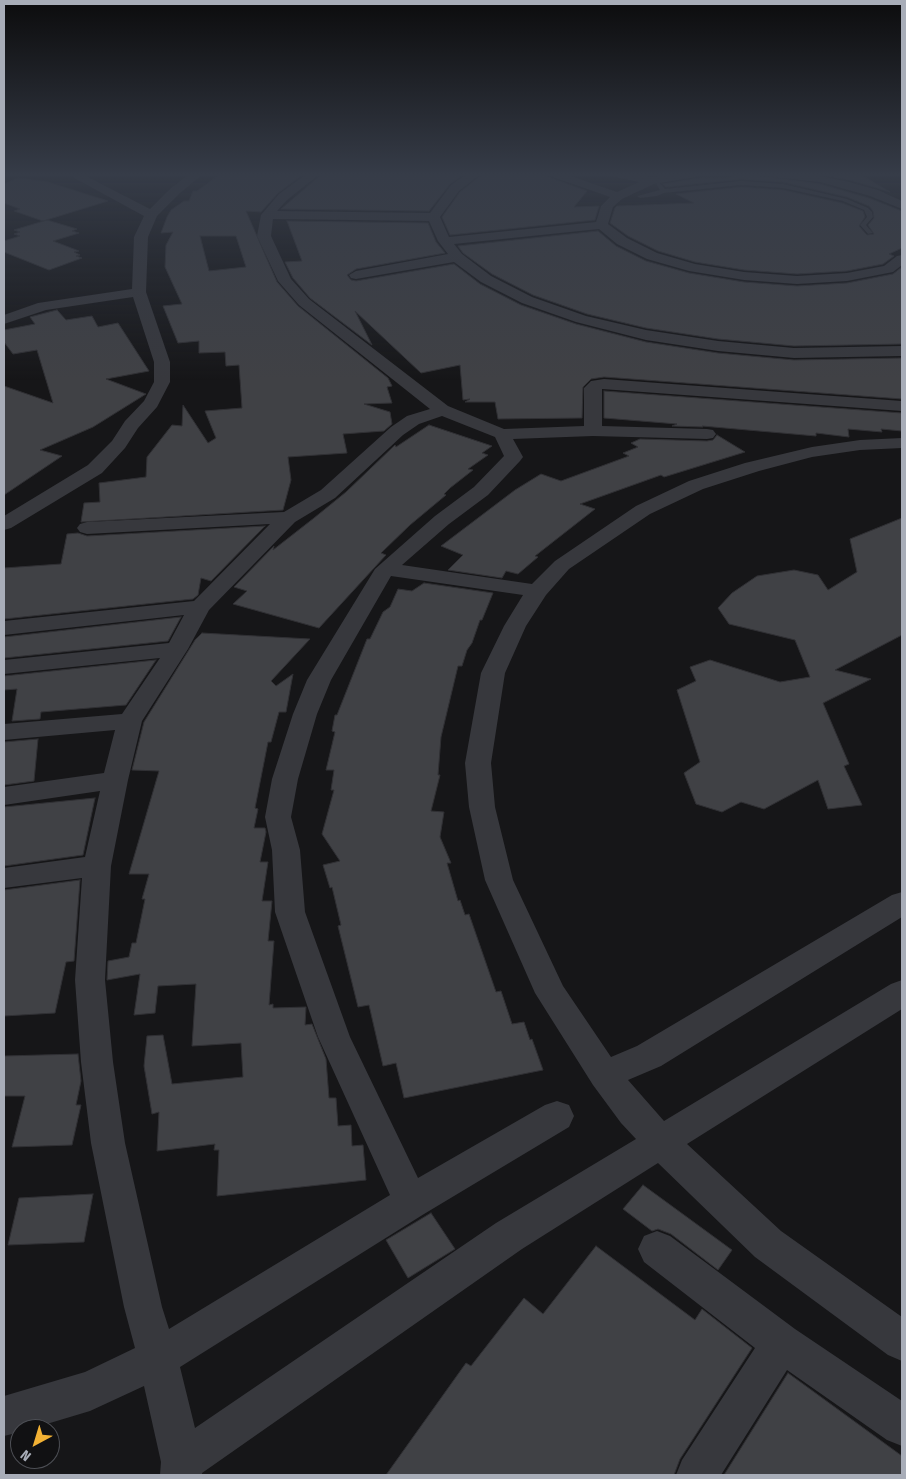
<!DOCTYPE html>
<style>
body{margin:0}
#map{position:relative;width:906px;height:1479px;overflow:hidden;background:#161618;font-family:"Fira Sans Condensed",sans-serif}
canvas{display:block}
.frame{position:absolute;inset:0;border:5px solid #a8adb8;pointer-events:none}
.north{position:absolute;left:10px;top:1419px;width:50px;height:50px;box-sizing:border-box;background:#111113;border:1px solid #4d4f55;border-radius:50%;rotate:219deg;font-size:14px;font-weight:700;line-height:20px;text-align:center;color:#a8adb8}
.north::after{content:'';display:block;margin:auto;width:18px;height:22px;background:#f2b134;clip-path:polygon(50% 0,100% 100%,50% 72%,0 100%)}
</style>
<div id="map">
<canvas width="906" height="1479"></canvas>
<div class="frame"></div>
<div class="north">N</div>
</div>
<script>
const ctx = document.querySelector('canvas').getContext('2d');
ctx.lineJoin = 'round';
function paint(path, color) { ctx.fillStyle = color; ctx.fill(path, 'evenodd'); }
const toPath = rows => new Path2D(rows.map(r => 'M' + r).join(''));
function trace(path, color, width, dash) { ctx.strokeStyle = color; ctx.lineWidth = width; ctx.lineCap = dash ? 'butt' : 'round'; ctx.setLineDash(dash || []); ctx.stroke(path); }
const building = toPath([
 [222,173,303,174,278,193,261,212,246,211,277,282,298,306,388,378,392,386,387,387,392,403,364,404,390,412,392,424,384,431,343,434,347,453,288,457,291,480,283,510,81,522,84,503,100,502,99,483,146,477,147,457,172,425,182,426,183,405,208,443,216,438,205,411,242,408,239,365,226,366,225,352,199,353,199,341,178,343,163,306,182,304,165,267,166,245,173,232,161,233,167,217,171,210,184,201,189,201,193,191,197,191,222,173],
 [200,236,236,236,246,267,209,271,200,236],
 [329,173,465,173,450,184,429,211,281,209,321,175,325,176,329,173],
 [484,173,537,173,587,191,574,207,599,206,595,220,450,235,442,217,460,192,484,173],
 [737,173,820,184,869,198,902,211,902,248,889,254,894,256,883,264,847,271,797,274,744,270,695,262,658,251,628,236,610,223,615,208,617,206,694,203,676,194,741,187,783,190,842,203,863,211,865,217,859,226,867,235,874,234,868,225,874,218,873,211,869,206,847,197,783,182,741,179,666,187,663,184,701,178,729,178,737,173],
 [812,173,858,173,890,192,850,180,812,173],
 [18,178,48,182,108,201,43,221,14,211,20,209,4,203,4,184,18,178],
 [47,220,77,229,72,231,79,233,53,241,79,251,74,252,80,255,76,256,82,258,49,270,4,252,4,241,20,236,14,234,20,232,14,230,47,220],
 [287,221,428,223,436,242,445,253,356,269,347,275,351,280,356,281,454,264,480,284,521,305,576,324,646,342,718,353,794,360,902,358,902,399,604,377,591,379,583,387,582,418,498,419,495,402,465,402,470,399,463,400,460,365,421,373,355,311,372,345,310,298,293,278,285,262,302,261,287,221],
 [598,231,616,246,646,261,689,273,744,282,797,286,847,283,893,274,902,267,902,344,794,346,718,339,646,328,587,314,533,295,492,274,463,253,458,246,598,231],
 [57,310,66,320,92,316,98,327,118,323,149,371,106,379,146,394,93,427,40,450,62,456,4,495,4,386,53,403,37,350,13,354,4,342,4,330,35,324,30,317,57,310],
 [604,391,902,413,902,431,881,429,882,432,848,429,849,437,816,433,816,436,702,426,703,427,672,426,677,424,604,418,604,391],
 [429,425,492,446,482,453,488,455,468,469,473,470,450,488,444,494,446,495,410,525,381,553,386,555,319,628,233,604,247,591,234,587,274,546,273,550,314,518,346,492,395,445,396,447,429,425],
 [717,435,745,452,664,477,661,475,580,504,595,509,535,556,538,557,518,574,506,571,502,578,448,570,463,555,441,546,515,490,541,474,561,481,629,456,623,453,638,447,631,443,640,439,707,441,713,440,717,435],
 [902,518,902,635,835,670,871,679,823,703,849,764,844,766,862,805,828,809,818,780,764,809,741,802,722,812,696,804,684,773,700,762,677,690,696,681,690,667,710,660,780,682,810,677,795,640,729,624,718,608,732,593,757,576,794,570,818,575,828,590,857,572,850,539,902,518],
 [265,526,211,581,201,578,198,595,193,599,4,619,4,568,61,564,67,534,78,533,87,536,265,526],
 [424,583,493,593,482,620,480,620,472,643,467,650,462,666,458,666,441,737,438,775,440,775,431,811,444,812,440,837,451,863,447,863,458,901,460,900,465,915,469,914,496,992,501,991,512,1024,524,1022,530,1040,532,1039,543,1070,404,1098,396,1063,383,1066,369,1005,358,1007,338,926,341,925,332,887,330,888,323,865,340,861,322,834,334,790,331,790,334,770,326,770,335,732,332,731,335,715,337,715,367,639,370,639,383,612,390,607,398,589,412,591,424,583],
 [181,617,168,641,4,658,4,637,181,617],
 [202,633,310,639,271,681,276,686,293,674,286,712,279,712,271,742,268,742,255,808,258,809,254,828,265,828,266,832,260,862,268,862,262,901,272,901,268,941,274,941,269,1005,273,1004,273,1008,306,1007,305,1025,312,1024,326,1059,329,1098,336,1098,338,1126,351,1125,352,1146,363,1145,366,1180,217,1196,219,1150,214,1150,215,1144,157,1151,159,1112,152,1114,144,1066,147,1036,163,1035,172,1084,243,1077,241,1043,192,1046,196,984,158,986,155,1013,134,1015,140,974,107,980,108,961,129,957,132,943,136,943,145,899,142,899,149,874,129,874,159,771,132,770,144,722,195,640,202,633],
 [156,660,126,705,41,712,40,719,12,721,17,689,4,690,4,676,156,660],
 [38,739,34,781,4,785,4,742,38,739],
 [95,798,83,855,4,866,4,807,95,798],
 [80,880,74,961,66,962,55,1013,4,1016,4,890,80,880],
 [78,1054,81,1081,76,1105,81,1105,72,1145,12,1147,25,1096,4,1096,4,1056,78,1054],
 [643,1185,732,1250,718,1270,671,1234,658,1229,652,1231,623,1209,643,1185],
 [93,1194,84,1242,8,1245,19,1198,93,1194],
 [431,1213,455,1249,408,1278,386,1240,431,1213],
 [596,1246,695,1320,702,1309,752,1348,680,1459,674,1475,386,1475,466,1363,471,1366,524,1298,543,1314,596,1246],
 [788,1373,902,1456,902,1475,724,1475,788,1373]
]);
paint(building, '#404145');
trace(building, '#303034', 1);
paint(toPath([
 [741,181,783,184,847,199,868,208,872,212,873,217,866,225,873,233,868,234,860,225,867,217,864,210,843,201,783,188,741,185,664,193,657,196,640,198,637,196,660,190,656,184,659,182,665,189,741,181]
]), '#37383d');
paint(toPath([
 [65,173,80,173,150,209,171,188,191,173,204,173,179,194,157,216,148,237,146,292,170,362,170,382,157,407,138,428,125,448,102,473,11,528,4,530,4,516,88,465,112,441,125,421,144,401,154,382,154,362,133,297,46,310,4,324,4,315,38,303,132,289,134,237,144,216,65,173],
 [308,173,321,173,287,200,277,211,430,213,451,185,468,173,482,173,459,191,440,217,449,237,596,222,601,206,610,197,547,175,545,173,562,173,617,192,639,182,607,175,605,173,629,173,651,177,679,173,735,173,729,176,701,176,654,184,622,199,613,207,608,224,627,238,657,253,695,264,744,272,797,276,847,273,884,266,897,256,902,255,902,265,893,272,847,281,797,284,744,280,689,271,647,259,617,244,599,229,454,244,462,254,491,276,532,297,586,316,646,330,718,341,794,348,902,346,902,356,794,358,718,351,646,340,576,322,522,303,481,282,454,262,356,279,351,278,349,275,356,271,448,254,438,241,429,221,273,219,271,236,291,279,309,299,448,406,504,429,584,426,584,388,591,381,604,379,902,401,902,411,602,389,602,426,707,429,713,430,716,434,713,438,707,439,593,436,513,439,523,457,520,461,488,495,449,524,402,565,532,584,555,561,636,506,689,481,745,463,812,447,860,440,902,438,902,448,860,450,812,457,759,471,703,489,650,514,569,569,546,595,526,626,505,673,491,763,495,807,513,880,563,986,611,1057,637,1046,892,895,902,892,902,917,661,1066,628,1080,664,1121,891,984,902,980,902,1009,687,1144,781,1231,902,1317,902,1361,888,1355,755,1257,658,1163,522,1249,202,1473,202,1475,160,1475,161,1462,144,1386,90,1411,30,1429,20,1429,20,1432,4,1436,4,1396,85,1372,135,1348,124,1307,91,1143,81,1062,75,980,82,878,4,888,4,868,85,857,100,791,4,805,4,787,104,773,115,730,4,740,4,724,122,714,160,658,4,674,4,660,169,643,184,615,4,635,4,621,194,601,270,524,87,534,80,532,77,528,80,524,87,522,284,512,321,490,391,427,407,416,430,409,299,305,278,281,257,236,261,215,279,194,308,173],
 [442,416,495,437,504,456,474,487,435,516,375,569,307,680,293,714,272,779,265,817,272,850,275,912,318,1037,390,1195,169,1329,162,1307,125,1143,113,1062,105,980,111,866,128,780,142,721,188,649,209,610,295,522,335,498,403,435,419,424,442,416],
 [391,576,523,595,504,626,481,673,465,763,469,807,485,880,535,993,593,1085,621,1123,636,1139,496,1223,195,1428,180,1367,424,1214,569,1127,574,1116,569,1105,557,1101,545,1105,418,1178,350,1037,305,912,300,850,291,817,298,779,317,714,331,680,391,576],
 [758,173,797,173,820,176,849,182,878,190,902,201,902,209,870,196,820,182,764,176,758,173],
 [657,1231,670,1236,795,1329,902,1401,902,1446,887,1440,787,1370,721,1475,676,1475,682,1460,755,1348,644,1262,638,1249,644,1236,657,1231]
]), '#37383d');
const sky = ctx.createLinearGradient(0, 0, 0, 380);
sky.addColorStop(0, '#0c0c0d');
sky.addColorStop(0.46, '#363c48');
sky.addColorStop(1, '#363c4800');
ctx.fillStyle = sky;
ctx.fillRect(0, 0, 906, 380);
</script>
